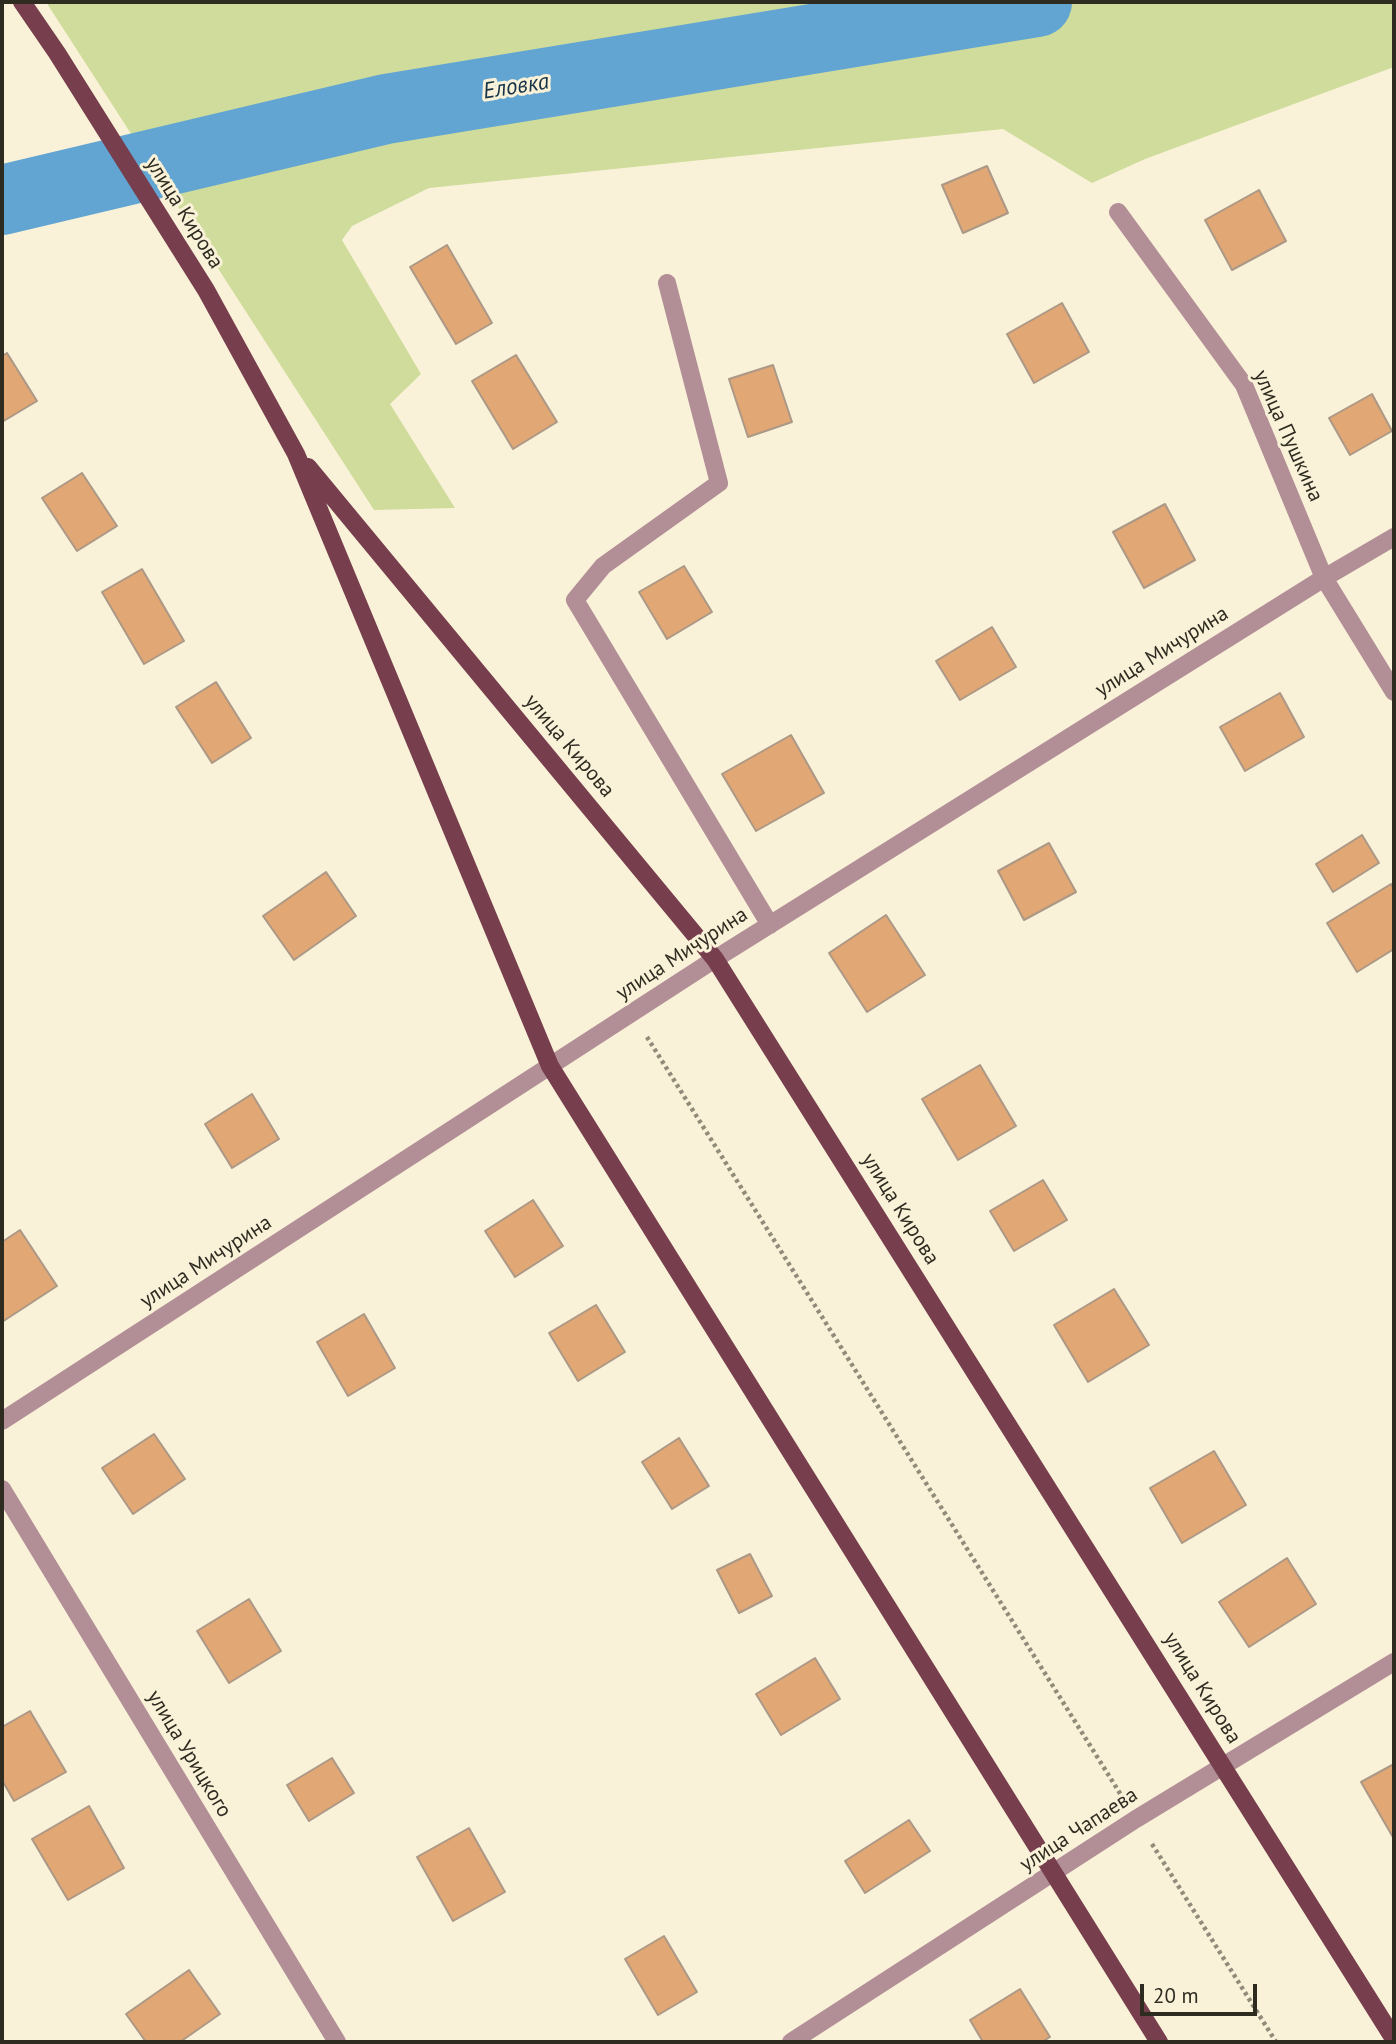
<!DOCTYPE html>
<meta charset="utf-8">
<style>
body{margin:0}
#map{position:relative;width:1396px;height:2044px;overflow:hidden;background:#faf2d8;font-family:"PT Sans",sans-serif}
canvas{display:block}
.frame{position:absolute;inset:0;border:4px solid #2e2b21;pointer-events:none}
.scale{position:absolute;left:1140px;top:1984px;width:117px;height:32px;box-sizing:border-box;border:4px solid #2e2b21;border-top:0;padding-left:9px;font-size:21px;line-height:24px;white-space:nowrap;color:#2e2b21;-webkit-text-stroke:5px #faf2d8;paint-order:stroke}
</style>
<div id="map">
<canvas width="1396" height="2044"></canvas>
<div class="frame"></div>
<div class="scale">20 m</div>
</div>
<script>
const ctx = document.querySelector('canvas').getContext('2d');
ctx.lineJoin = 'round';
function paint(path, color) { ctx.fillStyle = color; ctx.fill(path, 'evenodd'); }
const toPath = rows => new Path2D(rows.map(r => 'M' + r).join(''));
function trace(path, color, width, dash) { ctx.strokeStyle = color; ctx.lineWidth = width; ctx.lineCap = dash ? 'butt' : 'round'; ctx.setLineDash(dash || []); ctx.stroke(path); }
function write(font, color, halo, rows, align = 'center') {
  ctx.font = font + ' "PT Sans",sans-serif'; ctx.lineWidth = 6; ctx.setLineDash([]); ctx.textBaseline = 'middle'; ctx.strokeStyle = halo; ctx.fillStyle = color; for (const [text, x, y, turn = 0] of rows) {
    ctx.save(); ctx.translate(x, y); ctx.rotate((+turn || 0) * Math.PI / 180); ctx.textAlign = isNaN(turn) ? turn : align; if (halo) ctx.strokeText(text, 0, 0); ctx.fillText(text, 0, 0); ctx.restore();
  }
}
paint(toPath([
 [46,2,1394,2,1394,67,1145,159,1092,183,1003,129,429,188,352,226,342,240,421,374,390,404,455,508,374,510]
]), '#cfdc9b');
trace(toPath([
 [2,200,386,109,1037,2]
]), '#63a5d2', 70);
const building = toPath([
 [987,166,1008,213,963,233,942,185,987,166],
 [1259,190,1286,241,1232,270,1205,220,1259,190],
 [447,245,492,323,456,344,410,267,447,245],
 [1062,303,1089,352,1034,383,1007,334,1062,303],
 [7,353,37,401,2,422,2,356,7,353],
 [516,355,557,422,513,449,472,381,516,355],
 [773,365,792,422,748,437,729,379,773,365],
 [1372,394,1392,431,1350,455,1329,418,1372,394],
 [82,473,117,526,77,551,42,498,82,473],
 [1165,504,1195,560,1144,588,1113,532,1165,504],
 [684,566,712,612,667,639,639,592,684,566],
 [142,569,184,641,144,664,102,592,142,569],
 [992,627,1016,667,960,700,936,661,992,627],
 [216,682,251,738,212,763,176,707,216,682],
 [1280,693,1304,737,1245,771,1220,727,1280,693],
 [791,735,824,793,756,831,722,774,791,735],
 [1362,835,1379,863,1333,892,1316,864,1362,835],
 [1049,843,1076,892,1024,920,998,871,1049,843],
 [326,872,356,916,294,960,263,916,326,872],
 [1391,884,1394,889,1394,949,1357,972,1327,923,1391,884],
 [886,915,925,975,867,1012,829,953,886,915],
 [980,1065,1016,1126,958,1160,922,1099,980,1065],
 [252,1094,279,1139,232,1168,205,1124,252,1094],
 [1043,1180,1067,1220,1014,1251,990,1211,1043,1180],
 [533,1200,563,1246,515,1277,485,1231,533,1200],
 [20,1230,57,1286,2,1322,2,1242,20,1230],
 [1114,1289,1149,1345,1088,1382,1054,1325,1114,1289],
 [596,1305,625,1352,578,1381,549,1333,596,1305],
 [364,1314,395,1368,348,1396,317,1342,364,1314],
 [154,1434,185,1479,133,1514,102,1468,154,1434],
 [679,1438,709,1486,672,1509,642,1462,679,1438],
 [1214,1451,1246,1505,1182,1543,1150,1488,1214,1451],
 [750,1554,772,1596,739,1613,717,1570,750,1554],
 [1287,1558,1316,1604,1249,1647,1219,1602,1287,1558],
 [249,1599,281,1651,229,1683,197,1631,249,1599],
 [815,1658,840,1699,781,1735,756,1694,815,1658],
 [30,1711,66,1772,14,1801,2,1780,2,1727,30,1711],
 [332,1758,354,1793,309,1821,287,1785,332,1758],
 [1394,1764,1394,1839,1361,1782,1394,1764],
 [89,1806,124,1868,68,1900,32,1839,89,1806],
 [909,1820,930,1851,865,1893,845,1861,909,1820],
 [469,1828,505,1892,453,1921,417,1857,469,1828],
 [664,1936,697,1992,658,2015,625,1959,664,1936],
 [189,1970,220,2014,180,2042,146,2042,126,2014,189,1970],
 [1020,1989,1050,2037,1042,2042,983,2042,970,2020,1020,1989]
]);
paint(building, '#e1a774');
trace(building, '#ac9886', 2);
trace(toPath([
 [647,1037,1121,1795],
 [1152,1844,1276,2042]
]), '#918c7a', 4.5, [3.5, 3.5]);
trace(toPath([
 [1118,212,1244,385,1324,578,1394,692],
 [667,283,719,483,603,566,575,600,770,925],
 [2,1421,715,959,1324,578,1394,537],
 [2,1489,337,2042],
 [791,2042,1136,1819,1394,1662]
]), '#b28f97', 18);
trace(toPath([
 [22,2,57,53,206,290,296,454,550,1066,1159,2042],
 [308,467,715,959,1394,2039]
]), '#773e4e', 18);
write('21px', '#2e2b21', '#faf2d8', [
 ["улица Кирова",184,213,58],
 ["улица Пушкина",1288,436,66],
 ["улица Мичурина",1162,652,-32],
 ["улица Кирова",569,746,50],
 ["улица Мичурина",682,954,-33],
 ["улица Кирова",900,1209,58],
 ["улица Мичурина",206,1262,-33],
 ["улица Кирова",1202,1688,58],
 ["улица Урицкого",189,1754,59],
 ["улица Чапаева",1079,1830,-33]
]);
write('italic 23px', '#153246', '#faf2d8', [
 ["Еловка",516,87,-9]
]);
</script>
